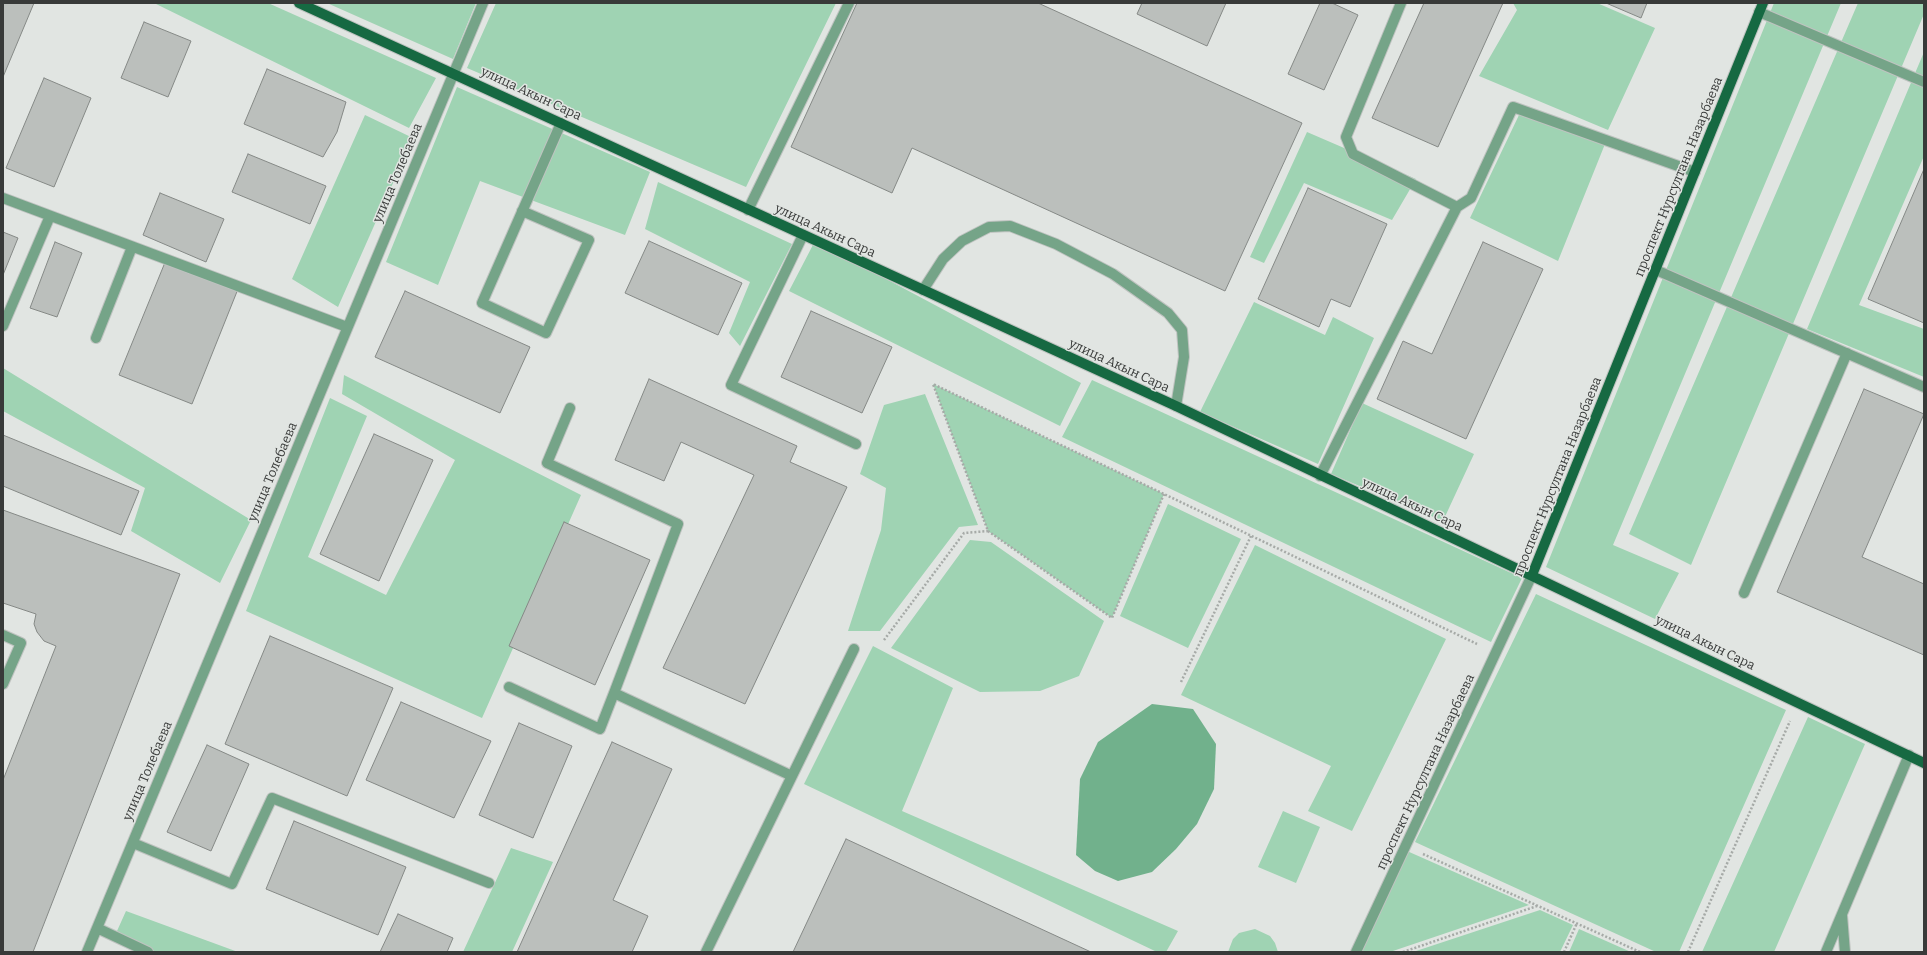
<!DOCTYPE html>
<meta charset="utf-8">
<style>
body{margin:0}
#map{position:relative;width:1927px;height:955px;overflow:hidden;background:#e1e5e2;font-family:Bitter,serif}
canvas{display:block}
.frame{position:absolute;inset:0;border:4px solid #383a39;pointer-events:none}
</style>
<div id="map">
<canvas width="1927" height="955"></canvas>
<div class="frame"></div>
</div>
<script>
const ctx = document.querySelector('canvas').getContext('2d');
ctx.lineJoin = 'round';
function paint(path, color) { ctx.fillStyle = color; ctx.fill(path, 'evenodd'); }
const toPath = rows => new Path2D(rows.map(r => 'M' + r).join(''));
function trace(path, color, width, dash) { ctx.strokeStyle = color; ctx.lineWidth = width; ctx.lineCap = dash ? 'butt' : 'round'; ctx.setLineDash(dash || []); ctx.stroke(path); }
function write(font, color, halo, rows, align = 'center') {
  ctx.font = font + ' Bitter,serif'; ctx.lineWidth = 3; ctx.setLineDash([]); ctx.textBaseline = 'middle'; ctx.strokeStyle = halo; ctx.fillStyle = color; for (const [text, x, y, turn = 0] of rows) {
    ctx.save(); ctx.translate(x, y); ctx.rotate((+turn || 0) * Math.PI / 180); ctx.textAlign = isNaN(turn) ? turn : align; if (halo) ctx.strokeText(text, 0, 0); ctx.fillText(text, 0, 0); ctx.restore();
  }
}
paint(toPath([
 [154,3,268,3,436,78,409,128],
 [327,3,476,3,453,59],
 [496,3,836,3,746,187,467,68],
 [1513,3,1597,3,1655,28,1608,130,1479,76,1517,10],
 [1774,3,1841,3,1613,545,1679,573,1655,619,1546,567],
 [1858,3,1924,3,1924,14,1691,565,1629,534],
 [1924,52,1924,156,1859,305,1924,329,1924,377,1807,329],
 [457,87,650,172,625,235,480,181,438,285,386,262],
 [365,115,413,138,338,307,292,279],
 [1519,115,1605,144,1558,261,1470,218],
 [1307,132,1416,179,1392,220,1304,183,1264,263,1250,257],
 [658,182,792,244,740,346,729,333,750,282,645,229],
 [815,241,1081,383,1060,426,789,291],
 [1254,302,1325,335,1333,317,1374,338,1318,464,1200,412],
 [3,368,251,520,220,583,131,531,145,488,3,411],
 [344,375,581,495,482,718,246,611,330,398,367,416,308,557,386,595,455,460,342,394],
 [1092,380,1522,578,1491,642,1062,437],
 [933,384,1164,494,1112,618,988,531],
 [925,394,978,525,959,527,880,631,848,631,881,530,886,488,860,474,884,405],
 [1362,403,1474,454,1443,521,1331,474],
 [1168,504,1241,539,1188,648,1120,616],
 [970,540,991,542,1104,621,1079,676,1040,691,980,692,891,648],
 [1255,545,1446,639,1352,831,1308,811,1331,766,1181,695],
 [1536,594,1786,710,1679,952,1656,952,1415,842],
 [873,646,953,688,902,811,1178,931,1166,952,1157,952,804,784],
 [1808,717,1865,744,1774,952,1702,952],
 [1283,811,1320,827,1296,883,1258,867],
 [511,848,553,862,512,952,463,952],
 [1407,851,1529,905,1390,952,1360,952],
 [1540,910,1573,925,1560,952,1413,952],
 [126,911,238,952,152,952,117,931],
 [1255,929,1270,936,1275,943,1278,952,1228,952,1233,939,1239,933],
 [1579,929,1631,952,1569,952]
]), '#9fd3b3');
paint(toPath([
 [1152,704,1193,709,1216,744,1214,789,1197,824,1176,849,1152,872,1118,881,1095,871,1076,855,1080,779,1098,742]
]), '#71b18c');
const building = toPath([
 [3,3,34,3,3,77,3,3],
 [857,3,1038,3,1302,123,1225,291,912,148,892,193,791,147,857,3],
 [1142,3,1226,3,1207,46,1137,14,1142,3],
 [1320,3,1332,3,1358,15,1324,90,1288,74,1320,3],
 [1424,3,1503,3,1438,147,1372,118,1424,3],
 [1606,3,1647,3,1641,18,1606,3],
 [144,22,191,41,168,97,121,78,144,22],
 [267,69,346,102,337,132,323,157,244,124,267,69],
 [44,78,91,98,54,187,6,168,44,78],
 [248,154,326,186,310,224,232,192,248,154],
 [1924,169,1924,323,1868,299,1924,169],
 [1308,188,1387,224,1350,307,1331,299,1319,327,1258,299,1308,188],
 [160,193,224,219,206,262,143,235,160,193],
 [3,232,18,238,3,275,3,232],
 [649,241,742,283,718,335,625,293,649,241],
 [55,242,82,253,57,317,30,308,55,242],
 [1483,242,1543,269,1466,439,1377,399,1403,341,1432,354,1483,242],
 [166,260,238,289,192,404,119,375,166,260],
 [405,291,530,347,500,413,375,357,405,291],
 [811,311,892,347,862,413,781,377,811,311],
 [649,379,797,446,790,462,847,487,745,704,663,668,754,475,681,442,664,481,615,460,649,379],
 [1864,389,1924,414,1862,557,1924,584,1924,655,1777,592,1864,389],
 [374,434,433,460,379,581,320,554,374,434],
 [3,435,139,491,121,535,3,486,3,435],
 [3,510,180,574,33,952,3,952,3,780,56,646,44,641,37,632,34,624,36,614,3,603,3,510],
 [564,522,650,560,595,685,509,646,564,522],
 [270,636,393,688,347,796,225,744,270,636],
 [401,702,491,741,454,818,366,780,401,702],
 [519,723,572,746,533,838,479,815,519,723],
 [612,742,672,769,613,900,648,916,632,952,517,952,612,742],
 [207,745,249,764,211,851,167,832,207,745],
 [294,821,406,867,378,935,266,889,294,821],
 [846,839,1091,952,793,952,846,839],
 [398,914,453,938,447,952,380,952,398,914]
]);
paint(building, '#bbbfbc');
trace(building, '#858986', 1);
const minor = toPath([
 [1401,3,1346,137,1353,154,1457,207,1471,198,1513,107,1695,172],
 [1759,12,1924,82],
 [3,198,347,327],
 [748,210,849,3],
 [522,211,589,240,546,333,482,303,561,123],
 [803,235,731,385,856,444],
 [1656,270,1924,387],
 [923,290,943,259,962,241,989,227,1010,226,1056,244,1113,274,1168,313,1182,330,1184,357,1176,406],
 [3,326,50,216],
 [96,338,132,247],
 [570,408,547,463,678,524,614,693],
 [1320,476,1457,207],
 [1744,593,1847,353],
 [3,635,21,643,3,684],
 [509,687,600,729,614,693,792,776],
 [133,843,232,884,272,798,489,883],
 [1842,915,1845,952],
 [97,928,148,952],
 [87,952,483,3],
 [706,952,854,649],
 [1356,952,1532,575],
 [1826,952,1909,755]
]);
const major = toPath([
 [299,3,1176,406,1924,763],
 [1532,575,1763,3]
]);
trace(minor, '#bfc3c0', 12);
trace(major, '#bfc3c0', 12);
trace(toPath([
 [1164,494,1112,618,988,531,933,384,1164,494,1477,644],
 [884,640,964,533,988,531],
 [1181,682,1251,536],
 [1423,854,1640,952],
 [1403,952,1537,906],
 [1564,952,1577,923],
 [1688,952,1790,721]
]), '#a6aaa7', 2.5, [2, 2]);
trace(minor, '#75a488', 10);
trace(major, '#166942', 10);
write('13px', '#383a39', '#e1e5e2', [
 ["улица Акын Сара",531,94,25],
 ["улица Толебаева",398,173,-67],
 ["проспект Нурсултана Назарбаева",1679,177,-68],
 ["улица Акын Сара",825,231,25],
 ["улица Акын Сара",1119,366,25],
 ["улица Толебаева",273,472,-67],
 ["проспект Нурсултана Назарбаева",1558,477,-68],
 ["улица Акын Сара",1412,505,25],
 ["улица Акын Сара",1705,643,26],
 ["улица Толебаева",148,771,-67],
 ["проспект Нурсултана Назарбаева",1426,772,-65]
]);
</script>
